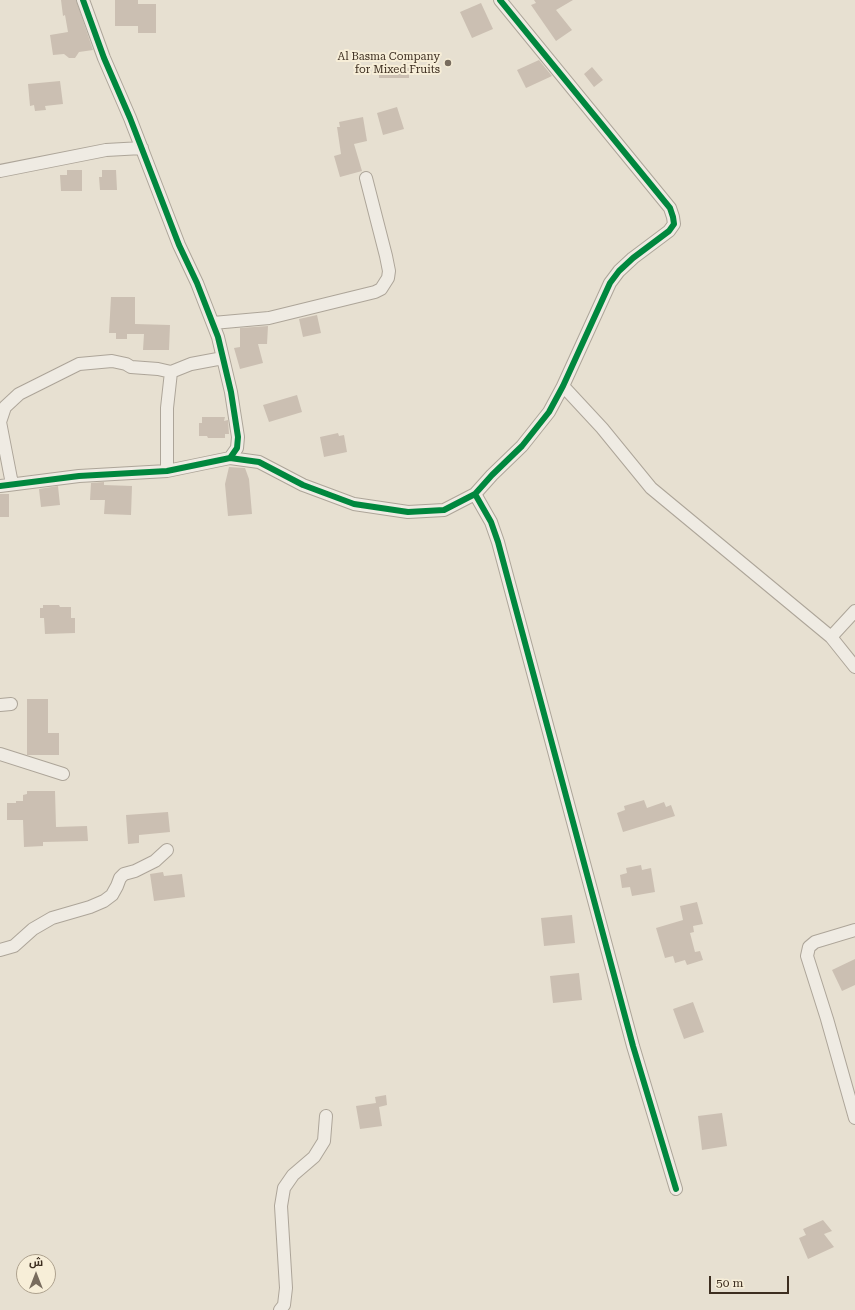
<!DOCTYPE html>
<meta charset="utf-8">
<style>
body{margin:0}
#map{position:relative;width:855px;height:1310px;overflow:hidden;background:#e7e0d1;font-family:"Roboto Serif",Cairo,serif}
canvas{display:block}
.north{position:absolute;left:16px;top:1254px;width:40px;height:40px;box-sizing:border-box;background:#f7eed8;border:1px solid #ada18e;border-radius:50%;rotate:0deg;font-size:11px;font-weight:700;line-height:16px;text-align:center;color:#3d2e20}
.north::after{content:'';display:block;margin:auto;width:14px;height:18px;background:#786c5e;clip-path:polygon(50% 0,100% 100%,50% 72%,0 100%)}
.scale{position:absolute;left:709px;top:1276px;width:80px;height:18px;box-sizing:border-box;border:2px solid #3d2e20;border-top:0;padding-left:5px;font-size:12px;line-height:14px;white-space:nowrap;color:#3d2e20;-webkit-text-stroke:3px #f7eed8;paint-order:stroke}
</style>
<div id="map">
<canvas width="855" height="1310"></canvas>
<div class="north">ش</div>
<div class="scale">50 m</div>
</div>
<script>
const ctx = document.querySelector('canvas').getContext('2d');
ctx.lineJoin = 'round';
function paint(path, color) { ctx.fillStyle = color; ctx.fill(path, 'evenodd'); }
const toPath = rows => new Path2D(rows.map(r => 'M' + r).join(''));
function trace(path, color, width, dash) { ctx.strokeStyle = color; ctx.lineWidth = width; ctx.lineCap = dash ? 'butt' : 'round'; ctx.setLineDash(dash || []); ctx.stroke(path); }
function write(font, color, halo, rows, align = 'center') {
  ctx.font = font + ' "Roboto Serif",serif'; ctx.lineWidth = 4; ctx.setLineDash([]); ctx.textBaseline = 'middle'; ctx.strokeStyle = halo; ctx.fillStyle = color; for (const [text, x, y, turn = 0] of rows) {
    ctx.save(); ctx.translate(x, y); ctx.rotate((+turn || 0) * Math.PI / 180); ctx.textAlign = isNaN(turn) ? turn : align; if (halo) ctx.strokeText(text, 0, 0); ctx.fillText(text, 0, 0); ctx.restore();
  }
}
paint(toPath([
 [61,0,76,0,93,50,79,52,75,58,69,58,64,54,53,55,50,35,68,32,65,15,63,16],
 [115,0,138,0,138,4,156,4,156,33,138,33,138,26,115,26],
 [534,0,573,0,556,10,572,30,556,41,531,5,536,3],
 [481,3,493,29,472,38,460,12],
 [539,60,552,76,526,88,517,70],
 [379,67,409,68,409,78,379,78],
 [592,67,603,80,594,87,584,74],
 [60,81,63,104,45,106,46,110,35,111,34,105,30,106,28,84],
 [397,107,404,129,383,135,377,113],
 [363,117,367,141,354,144,362,171,340,177,334,156,341,154,337,127,340,127,339,122],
 [67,170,82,170,82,191,61,191,60,175,67,175],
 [102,170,116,170,117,190,100,190,99,177,102,177],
 [111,297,135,297,135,324,170,325,169,350,143,350,144,334,127,334,127,339,116,339,116,333,109,333],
 [317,315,321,333,303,337,299,319],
 [268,326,267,344,258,344,263,363,240,369,234,348,240,347,240,328],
 [297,395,302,412,269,422,263,405],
 [202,417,225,417,224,421,228,420,229,434,225,434,225,438,208,438,207,436,199,436,199,423,202,423],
 [338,433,339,436,344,435,347,452,324,457,320,437],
 [229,467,245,468,249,479,252,514,228,516,225,484],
 [104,482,104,485,132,486,131,515,104,514,105,500,90,500,91,483],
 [58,486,60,505,41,507,39,489],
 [0,494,9,494,9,517,0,517],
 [43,605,59,605,60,607,71,607,71,618,75,618,75,633,45,634,44,618,40,618,40,608,43,608],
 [27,699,48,699,48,733,59,733,59,755,27,755],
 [27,791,55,791,56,827,87,826,88,841,43,842,43,846,24,847,23,820,7,820,7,803,16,803,16,801,23,801,23,795,27,794],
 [644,800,647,808,664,802,666,807,671,805,675,816,623,832,617,813,625,810,624,806],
 [168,812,170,832,139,835,139,843,128,844,126,815],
 [641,865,642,870,651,868,655,892,632,896,630,887,622,888,620,875,627,873,626,868],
 [163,872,164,876,182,874,185,897,154,901,150,874],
 [697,902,703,924,693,926,694,932,690,933,695,952,700,951,703,960,687,965,685,960,675,963,673,956,665,958,656,928,683,920,680,906],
 [572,915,575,943,544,946,541,918],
 [855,959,855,985,842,991,832,970],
 [579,973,582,1000,553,1003,550,976],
 [693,1002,704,1032,684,1039,673,1009],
 [386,1095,387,1105,379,1107,382,1126,360,1129,356,1106,376,1103,375,1097],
 [722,1113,727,1146,702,1150,698,1116],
 [823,1220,832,1231,824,1234,834,1247,808,1259,799,1238,806,1235,803,1229]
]), '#cbbfb2');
const minor = toPath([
 [0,171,106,150,142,148],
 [213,323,269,318,375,292,381,289,388,278,389,271,386,256,366,178],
 [171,372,191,364,223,358],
 [563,386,602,428,651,488,831,637,855,667],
 [230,458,259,462,303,485,354,504,408,512,444,510,475,494,492,475,522,446,549,412,563,386,610,283,619,271,633,258,669,231,674,224,673,217,670,208,500,0],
 [12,484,0,422,5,407,19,394,79,364,112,361,126,364,131,367,158,369,171,372,167,408,167,471],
 [0,486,79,476,167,471,230,458,237,448,238,437,231,392,218,337,197,283,179,245,130,118,104,58,83,0],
 [475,494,491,522,498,542,633,1046,676,1189],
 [831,637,855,611],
 [0,705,11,704],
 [0,754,63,774],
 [855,930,815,942,809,947,807,956,827,1019,855,1118],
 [0,950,14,946,33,929,52,918,90,907,104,901,112,895,117,886,120,878,124,874,135,871,155,861,167,850],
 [280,1310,284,1305,286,1288,281,1206,284,1188,293,1175,314,1157,324,1141,326,1116]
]);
trace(minor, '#ada599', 14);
trace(minor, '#efebe3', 12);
trace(toPath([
 [230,458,259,462,303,485,354,504,408,512,444,510,475,494,492,475,522,446,549,412,563,386,610,283,619,271,633,258,669,231,674,224,673,217,670,208,500,0],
 [0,486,79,476,167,471,230,458,237,448,238,437,231,392,218,337,197,283,179,245,130,118,104,58,83,0],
 [475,494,491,522,498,542,633,1046,676,1189]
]), '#00873e', 6);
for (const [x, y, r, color] of [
 [448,63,4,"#786c5e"]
]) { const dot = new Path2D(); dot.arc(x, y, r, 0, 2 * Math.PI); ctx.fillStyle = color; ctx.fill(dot); trace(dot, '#f7eed8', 1.5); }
write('11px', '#3d2e20', '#f7eed8', [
 ["Al Basma Company",440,57],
 ["for Mixed Fruits",440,70]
], 'right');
</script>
